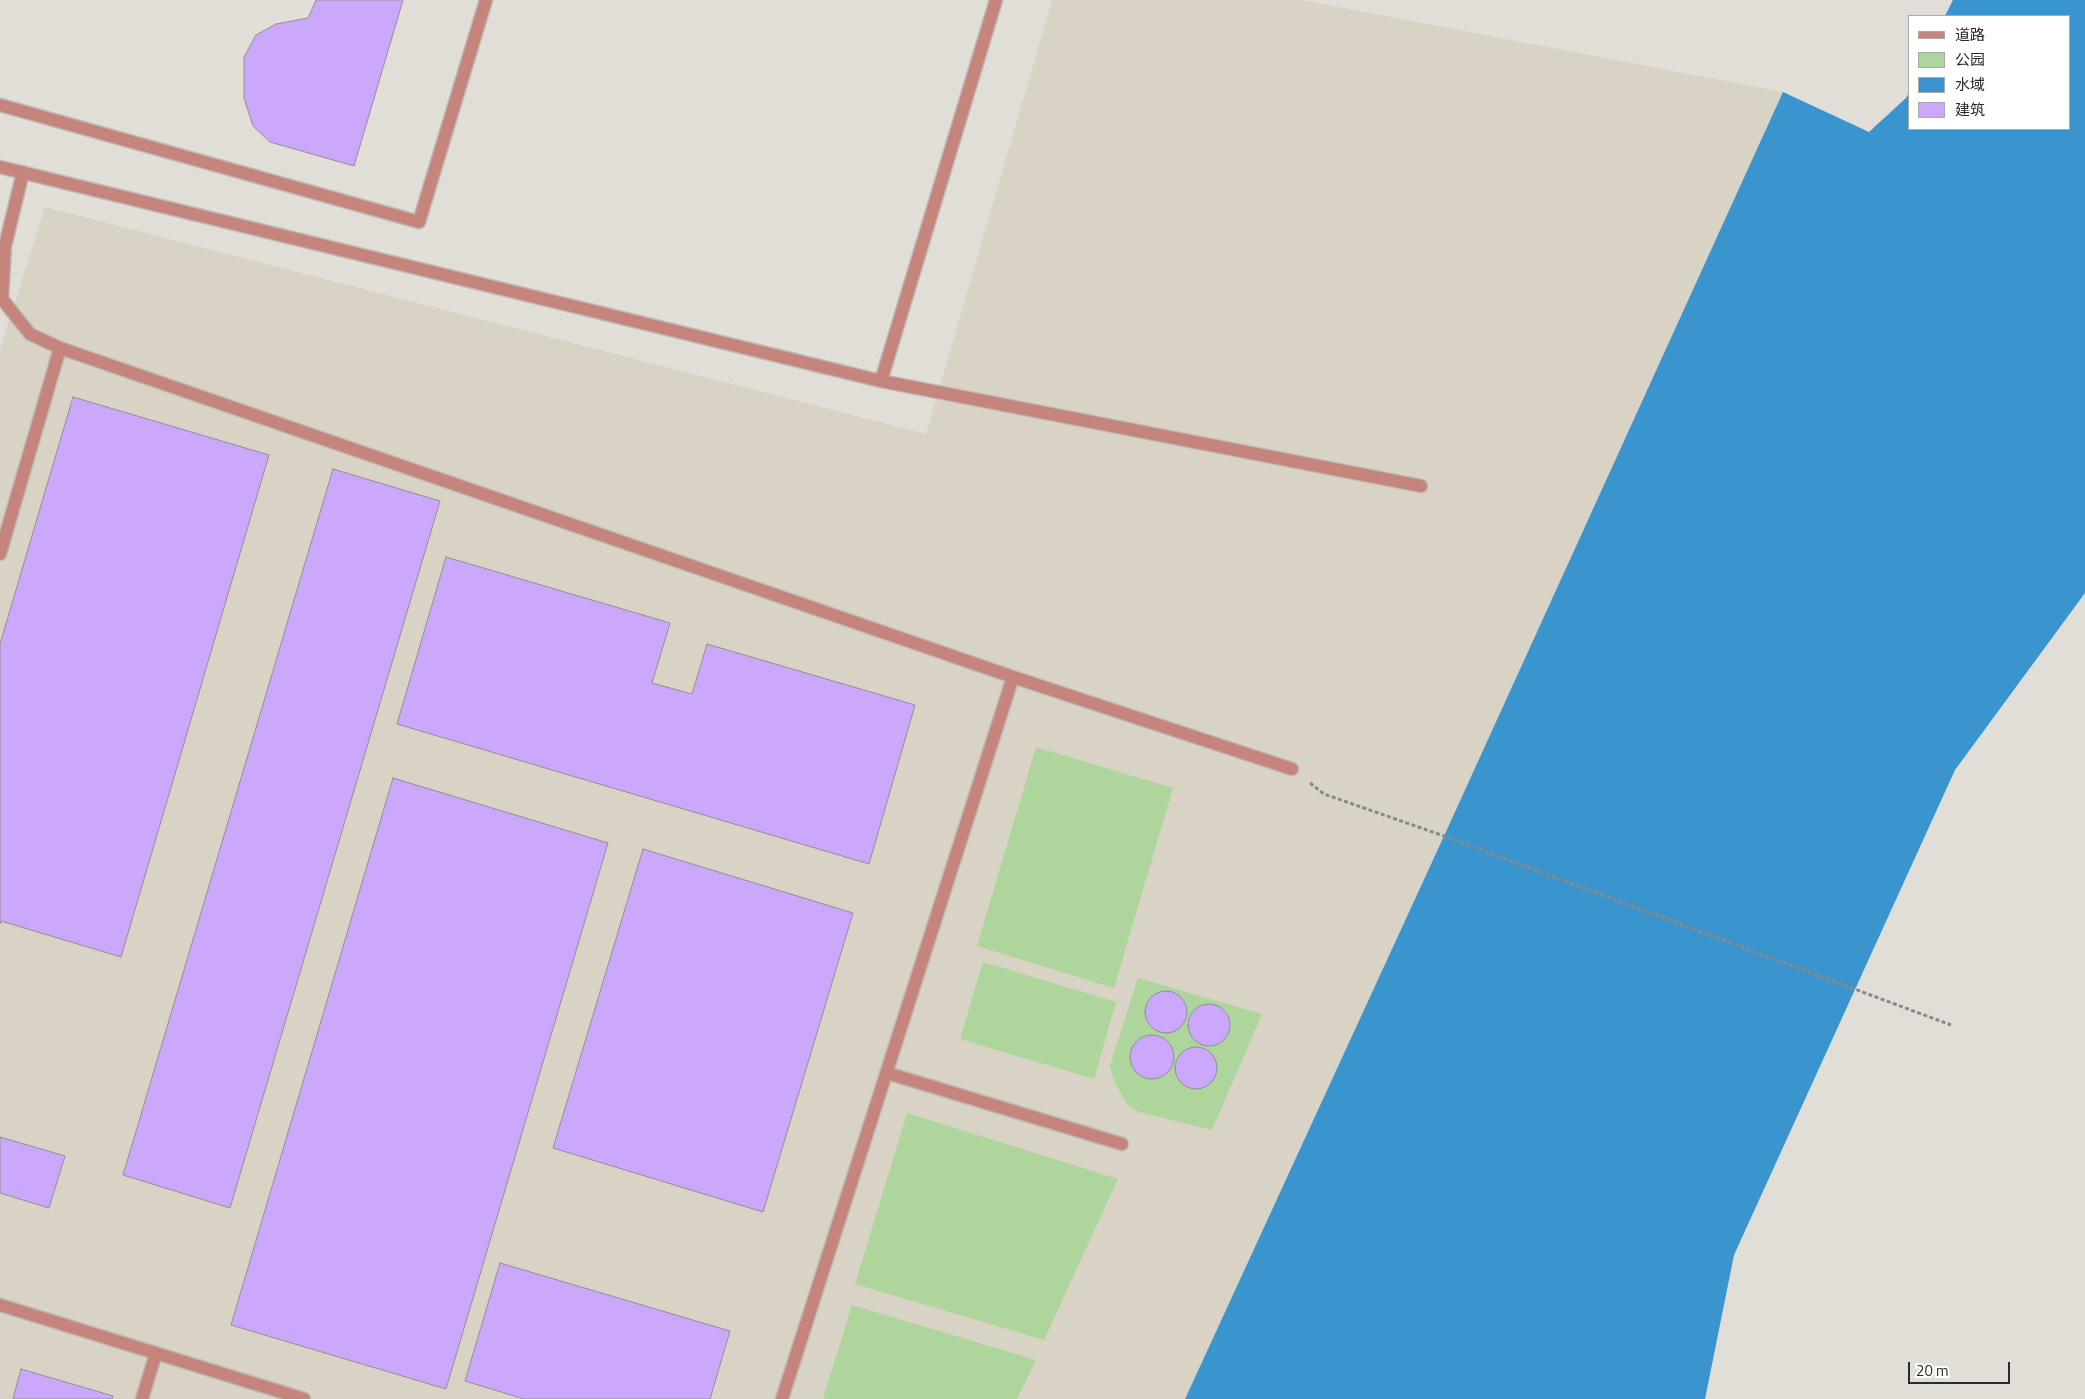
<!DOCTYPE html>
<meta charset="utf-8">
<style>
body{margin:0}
#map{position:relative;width:2085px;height:1399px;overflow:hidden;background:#e1ded8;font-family:"Titillium Web","Noto Sans SC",sans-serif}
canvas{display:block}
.legend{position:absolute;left:1908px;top:15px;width:162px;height:115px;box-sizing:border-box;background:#fff;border:1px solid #abaaa9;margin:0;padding:6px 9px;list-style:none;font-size:15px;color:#2c2a28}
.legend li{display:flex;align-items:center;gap:10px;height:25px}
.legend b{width:25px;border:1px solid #abaaa9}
.scale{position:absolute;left:1908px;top:1362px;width:102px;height:22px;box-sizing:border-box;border:2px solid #2c2a28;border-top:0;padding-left:6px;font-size:15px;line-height:18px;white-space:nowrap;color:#2c2a28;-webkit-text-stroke:4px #fff;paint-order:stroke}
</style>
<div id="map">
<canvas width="2085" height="1399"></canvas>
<ul class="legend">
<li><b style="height:6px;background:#c5847c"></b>道路</li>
<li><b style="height:14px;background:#add59c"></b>公园</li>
<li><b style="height:14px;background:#3a94ce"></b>水域</li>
<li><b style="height:14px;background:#cba8fc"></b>建筑</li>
</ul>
<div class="scale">20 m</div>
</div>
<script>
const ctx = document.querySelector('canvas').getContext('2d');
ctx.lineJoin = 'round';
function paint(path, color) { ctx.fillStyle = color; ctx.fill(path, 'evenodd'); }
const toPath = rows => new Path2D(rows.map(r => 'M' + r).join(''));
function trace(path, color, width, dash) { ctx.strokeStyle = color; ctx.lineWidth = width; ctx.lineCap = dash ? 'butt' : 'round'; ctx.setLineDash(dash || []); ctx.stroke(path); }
paint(toPath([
 [1052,0,1302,0,1783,92,1444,836,1185,1399,0,1399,0,350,45,207,926,434]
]), '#d9d3c6');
paint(toPath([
 [1036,747,1173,788,1114,988,977,946],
 [983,962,1116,1002,1094,1079,960,1039],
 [1138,978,1262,1014,1212,1130,1138,1112,1127,1104,1115,1083,1110,1066],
 [907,1113,1118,1179,1044,1340,855,1284],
 [852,1305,1036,1360,1017,1399,823,1399]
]), '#add59c');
paint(toPath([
 [1953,0,2085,0,2085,593,1955,770,1734,1255,1705,1399,1185,1399,1444,836,1783,92,1869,132,1906,98,1909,93,1909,129,2069,129,2069,16,1945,16]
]), '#3a94ce');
const building = toPath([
 [316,0,403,0,354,166,270,142,253,126,244,98,244,57,256,35,276,24,308,18,316,0],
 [73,397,269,455,121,957,1,921,0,924,0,644,73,397],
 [333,469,440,501,230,1208,123,1175,333,469],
 [446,557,670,623,652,683,692,694,707,644,915,705,869,864,397,724,446,557],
 [393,778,608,843,446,1389,231,1325,393,778],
 [643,849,853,913,763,1212,553,1148,643,849],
 '1145 1012a21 21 0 1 1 42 0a21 21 0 1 1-42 0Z',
 '1188 1025a21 21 0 1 1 42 0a21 21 0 1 1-42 0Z',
 '1130 1057a22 22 0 1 1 44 0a22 22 0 1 1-44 0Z',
 '1175 1068a21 21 0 1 1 42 0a21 21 0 1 1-42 0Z',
 [0,1137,65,1156,49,1208,0,1193,0,1137],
 [500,1263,730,1331,710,1399,524,1399,465,1381,500,1263],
 [21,1369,113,1396,112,1399,13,1399,21,1369]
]);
paint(building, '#cba8fc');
trace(building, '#918f95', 1);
const minor = toPath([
 [0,105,419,222,486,0],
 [0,167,881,381,1421,486],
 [23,172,5,246,2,299,30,334,60,348,1013,677,1292,769],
 [881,381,996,0],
 [0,554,60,348],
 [887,1073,1122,1144],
 [0,1305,304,1399],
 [142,1399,156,1353],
 [782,1399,1013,677]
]);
trace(minor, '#bdbab5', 15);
trace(toPath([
 [1310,783,1324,794,1444,836,1951,1025]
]), '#8b8985', 3, [4, 2.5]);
trace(minor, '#c5847c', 12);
</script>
